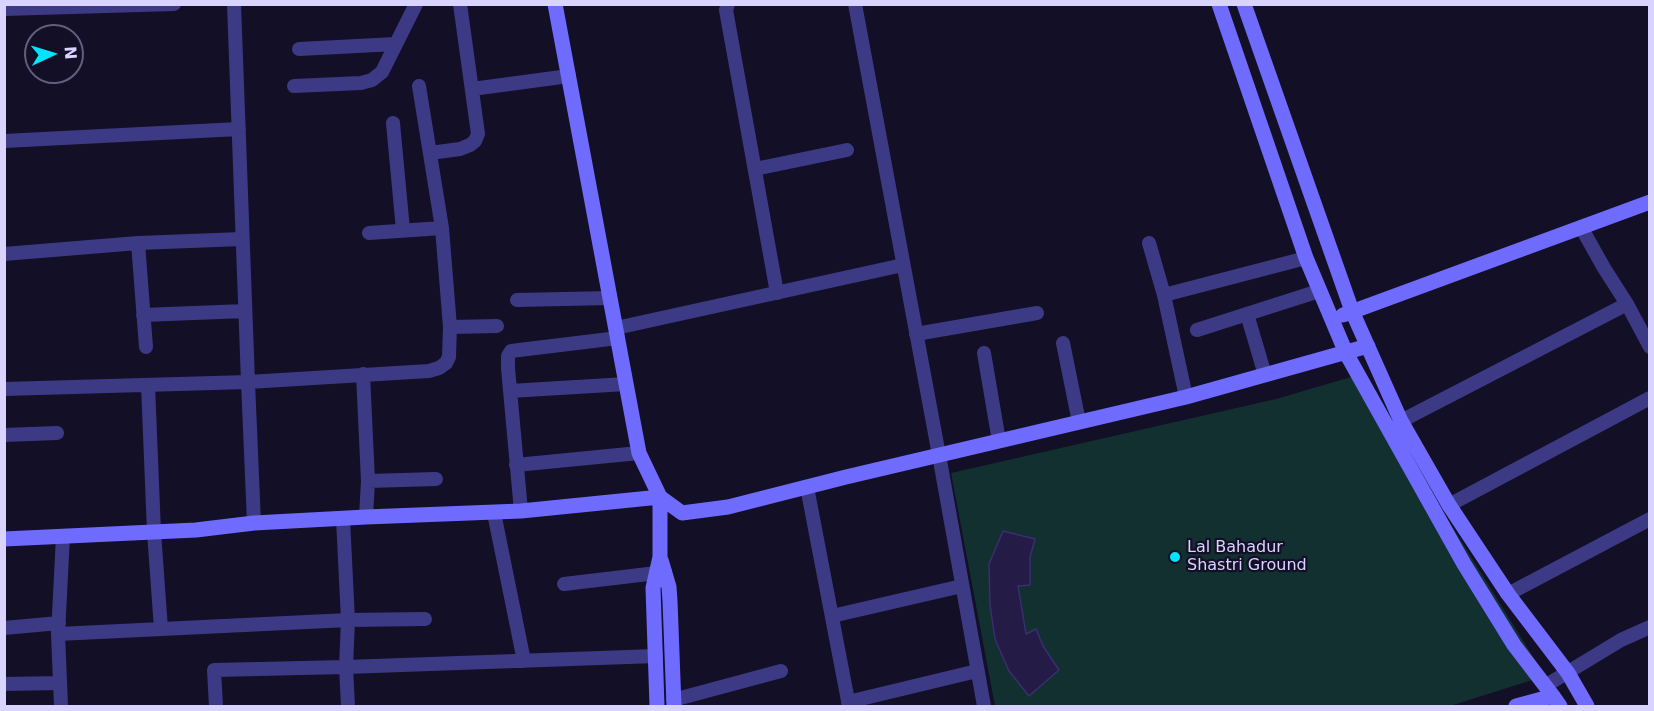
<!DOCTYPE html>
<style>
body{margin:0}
#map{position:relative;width:1654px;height:711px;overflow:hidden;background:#130f26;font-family:"DejaVu Sans",sans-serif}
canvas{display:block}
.frame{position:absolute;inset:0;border:6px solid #d9d4ff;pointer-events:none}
.north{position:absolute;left:24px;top:24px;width:60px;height:60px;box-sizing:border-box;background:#130f26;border:2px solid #625e7d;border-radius:50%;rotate:86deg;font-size:16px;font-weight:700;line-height:24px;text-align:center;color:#d9d4ff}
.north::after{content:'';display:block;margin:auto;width:21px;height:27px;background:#00e5ff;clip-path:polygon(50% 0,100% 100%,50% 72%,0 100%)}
</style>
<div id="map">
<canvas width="1654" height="711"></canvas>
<div class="frame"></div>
<div class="north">N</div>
</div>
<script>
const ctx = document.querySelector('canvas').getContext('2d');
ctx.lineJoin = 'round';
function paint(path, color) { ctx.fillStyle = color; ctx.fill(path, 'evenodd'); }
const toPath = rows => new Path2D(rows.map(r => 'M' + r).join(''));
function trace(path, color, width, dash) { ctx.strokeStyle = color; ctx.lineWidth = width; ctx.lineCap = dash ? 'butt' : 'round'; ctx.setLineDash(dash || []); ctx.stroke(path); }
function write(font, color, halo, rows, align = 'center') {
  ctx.font = font + ' "DejaVu Sans",sans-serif'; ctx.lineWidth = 4.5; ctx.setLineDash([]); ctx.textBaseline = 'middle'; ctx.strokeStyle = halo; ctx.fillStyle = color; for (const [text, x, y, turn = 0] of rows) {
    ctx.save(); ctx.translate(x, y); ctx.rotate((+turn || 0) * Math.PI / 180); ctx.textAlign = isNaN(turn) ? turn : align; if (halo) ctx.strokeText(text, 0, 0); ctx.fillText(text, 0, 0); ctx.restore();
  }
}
paint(toPath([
 [1358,375,1545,676,1450,706,995,706,951,473,1276,399]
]), '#12302f');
const building = toPath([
 [1003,531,1035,539,1030,557,1030,585,1018,586,1026,634,1036,629,1043,646,1059,670,1029,696,1009,671,995,639,990,605,989,564,1003,531]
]);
paint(building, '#241b47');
trace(building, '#3b2d73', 1.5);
trace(toPath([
 [234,4,248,382,254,523],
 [728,4,726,10,777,293],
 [855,4,939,455,984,706],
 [4,9,174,4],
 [299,49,396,44],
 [294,86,361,83,372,80,382,72,416,4],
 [472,89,569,76],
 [393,123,403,230],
 [4,141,239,129],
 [430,153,460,149,470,145,475,141,478,134,460,4],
 [755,169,847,150],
 [1581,227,1604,268,1627,304,1650,347],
 [369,233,442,228],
 [138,243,146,347],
 [1149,243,1164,295,1186,397],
 [4,254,138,243,242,239],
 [1164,295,1306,258],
 [517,300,610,298],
 [1247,314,1265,375],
 [143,315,245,311],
 [450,327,497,326],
 [616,328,903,265],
 [1197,330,1319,291],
 [916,334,1037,313],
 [1063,343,1079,422],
 [984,353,999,441],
 [363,374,368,481,366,517],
 [148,385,154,532,161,629],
 [4,389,248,382,429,371,439,368,446,363,449,357,450,327,442,228,419,86],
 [510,391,626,384],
 [1401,421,1627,304],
 [4,435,57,433],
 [516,465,639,453],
 [368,481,436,479],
 [807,487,849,706],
 [1449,505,1650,398],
 [521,511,508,368,508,356,511,351,618,338],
 [494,513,524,661],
 [343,519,348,620,346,667,348,706],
 [564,584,665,572],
 [1508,594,1650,519],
 [832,616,962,586],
 [4,628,59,623],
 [58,634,348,620,425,619],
 [4,684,60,683],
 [1545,686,1621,640,1650,627],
 [673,700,781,671],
 [848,702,977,671],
 [61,706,58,634,63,536],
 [216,706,214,670,346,667,656,656]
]), '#3d3a85', 14);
trace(toPath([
 [555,4,639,453,660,497,660,557,653,588,657,706],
 [1219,4,1306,258,1346,353,1464,564,1514,645,1553,696,1560,706],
 [1244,4,1352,311,1401,421,1449,505,1508,594,1568,673,1587,706],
 [1343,315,1650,202],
 [4,539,196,530,254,523,366,517,521,511,660,497,682,513,728,507,846,477,1186,397,1368,346],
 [661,560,669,587,670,601,674,706],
 [1516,706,1553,696]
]), '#6f6bff', 15);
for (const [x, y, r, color] of [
 [1175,557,6,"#00e5ff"]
]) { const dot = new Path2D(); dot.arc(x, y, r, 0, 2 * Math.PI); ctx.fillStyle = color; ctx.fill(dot); trace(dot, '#130f26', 2); }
write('16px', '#d9d4ff', '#130f26', [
 ["Lal Bahadur",1187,548],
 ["Shastri Ground",1187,566]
], 'left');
</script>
